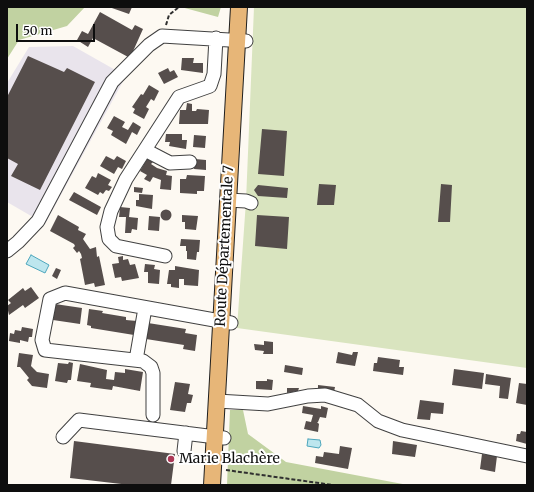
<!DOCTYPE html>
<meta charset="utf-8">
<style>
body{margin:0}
#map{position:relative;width:534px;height:492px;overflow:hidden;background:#fdf9f2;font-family:Merriweather,serif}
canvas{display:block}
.frame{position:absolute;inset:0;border:8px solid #0e0e0e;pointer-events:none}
.scale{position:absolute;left:16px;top:24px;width:79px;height:18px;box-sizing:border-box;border:2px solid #0e0e0e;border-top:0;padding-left:5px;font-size:12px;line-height:14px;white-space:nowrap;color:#0e0e0e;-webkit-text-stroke:3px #fff;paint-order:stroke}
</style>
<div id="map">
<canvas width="534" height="492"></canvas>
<div class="frame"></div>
<div class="scale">50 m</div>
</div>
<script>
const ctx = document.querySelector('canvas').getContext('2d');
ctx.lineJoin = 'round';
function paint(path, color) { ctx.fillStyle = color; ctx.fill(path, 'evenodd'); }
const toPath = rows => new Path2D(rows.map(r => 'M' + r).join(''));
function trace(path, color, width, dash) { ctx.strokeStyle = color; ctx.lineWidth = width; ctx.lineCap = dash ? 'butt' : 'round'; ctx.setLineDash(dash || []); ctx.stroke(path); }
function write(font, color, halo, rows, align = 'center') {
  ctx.font = font + ' Merriweather,serif'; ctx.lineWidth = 4; ctx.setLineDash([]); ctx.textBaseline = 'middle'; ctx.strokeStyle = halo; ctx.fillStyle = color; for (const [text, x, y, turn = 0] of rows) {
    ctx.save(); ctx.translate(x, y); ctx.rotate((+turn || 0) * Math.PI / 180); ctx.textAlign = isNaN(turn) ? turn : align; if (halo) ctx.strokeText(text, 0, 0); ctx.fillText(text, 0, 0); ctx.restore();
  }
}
paint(toPath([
 [73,46,126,76,45,224,7,202,7,83,29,47]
]), '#e9e4ec');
paint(toPath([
 [254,7,527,7,527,368,237,328,246,201]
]), '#d9e4bf');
paint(toPath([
 [7,7,85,7,67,26,19,40,7,59],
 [181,7,221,7,218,17],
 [230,410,243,410,248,434,286,462,408,485,227,485]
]), '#c1d2a1');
const water = toPath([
 [31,255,49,265,45,273,26,264,31,255],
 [308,439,320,440,321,445,319,448,307,446,308,439]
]);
paint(water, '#bde6ee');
trace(water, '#4da6bc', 1);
paint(toPath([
 [109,7,132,7,129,14],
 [100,12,132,30,135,25,143,29,130,58,93,38,88,47,77,40,82,31,88,34],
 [28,56,64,72,67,68,95,82,40,190,11,176,18,164,7,158,7,97],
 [182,58,194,58,193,63,203,63,203,73,181,70],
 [168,68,170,72,174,70,178,77,164,84,158,73],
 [149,85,159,91,154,101,151,99,146,107,149,109,144,119,133,113,135,109,132,107,141,94,143,95],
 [187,103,192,104,192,111,196,111,197,109,209,110,208,124,179,124,180,110,186,110],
 [114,116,125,122,122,127,128,130,133,122,141,127,137,135,132,132,126,144,111,135,113,131,107,128],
 [262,129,287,131,284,176,258,174],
 [166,134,182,134,182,140,187,140,186,149,169,146,170,142,165,142],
 [194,135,206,136,205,148,193,147],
 [106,156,114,160,117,156,126,161,122,169,118,167,114,174,100,166],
 [147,159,153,162,151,164,157,168,167,171,166,175,172,176,171,190,160,189,161,180,153,177,150,182,144,179,147,175,140,171],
 [195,159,206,160,206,170,194,169],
 [98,173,111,180,108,185,112,187,109,191,106,190,103,194,100,192,98,195,85,188,92,176,96,178],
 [187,175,205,176,204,191,197,191,197,194,180,193,180,179,186,179],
 [319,184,336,185,334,205,317,205],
 [441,184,452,185,450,222,438,222],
 [258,185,288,188,287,198,258,196,254,190],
 [134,187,143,188,142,193,134,192],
 [74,192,101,207,97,215,69,200],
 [139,194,153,195,152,209,136,206,136,200,139,200],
 [120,207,130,208,129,217,138,218,137,230,132,229,131,233,125,233,126,217,119,217],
 '160.5 215a5.5 5.5 0 1 1 11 0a5.5 5.5 0 1 1-11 0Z',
 [58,215,79,227,78,230,86,234,83,239,90,249,96,247,97,257,99,256,105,285,95,287,94,283,85,285,80,259,82,258,81,254,79,251,77,253,73,248,75,246,74,244,50,231],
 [182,215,198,216,196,230,185,229,185,222,182,222],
 [257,215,289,217,287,249,255,246],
 [149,216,160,217,159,231,148,230],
 [181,239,200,240,199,252,197,252,196,260,187,259,187,251,186,251,186,246,180,246],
 [123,256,123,260,128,259,130,265,135,264,139,278,122,281,121,277,115,278,112,264,119,263,118,257],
 [145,264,155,265,154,269,160,270,159,284,148,283,148,272,144,272],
 [175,266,199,270,198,286,184,285,184,279,179,279,179,288,171,287,171,284,167,284,169,270,175,270],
 [56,268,61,270,57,279,52,276],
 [31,287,39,298,25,308,23,305,9,315,7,306,11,303,8,300,23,288,25,291],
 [55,304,82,308,80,324,53,320],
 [89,309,103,311,102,313,126,317,126,320,137,321,134,335,91,328,91,326,87,325],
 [148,323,186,329,185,333,197,335,195,351,183,349,184,345,146,339],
 [22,327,33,329,32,337,29,337,28,342,20,340,20,343,9,341,10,333,14,334,15,330,21,331],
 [264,341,273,342,273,354,263,354,264,351,255,350,254,344,264,345],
 [338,352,352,355,353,352,358,352,355,366,336,363],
 [19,353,33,355,31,366,37,372,49,374,47,388,32,386,27,380,29,378,20,367,17,367],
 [378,357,400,360,399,367,404,367,403,375,373,371,374,363,377,363],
 [69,362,73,363,71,380,68,380,67,383,55,381,58,363,68,364],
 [80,364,107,370,106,379,114,380,115,372,125,373,125,369,143,372,140,391,113,386,112,390,104,389,90,387,91,383,77,381],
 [285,365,303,368,302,375,284,372],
 [454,369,484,373,482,389,452,385],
 [486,374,511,378,508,399,499,398,500,386,485,384],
 [267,379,273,380,272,390,256,389,256,381,267,381],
 [175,382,190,384,188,394,193,395,191,403,187,403,185,412,170,410],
 [519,383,527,384,527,405,516,403],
 [318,385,335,387,334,392,318,390],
 [287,388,299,388,298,391,287,393],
 [420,400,444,403,443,414,431,413,430,420,417,419],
 [303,406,321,409,321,406,328,408,326,418,320,417,318,422,317,422,319,424,318,432,304,429,306,421,311,422,313,415,302,413],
 [521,431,527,432,527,444,516,441,517,434,520,434],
 [74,441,175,454,171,485,130,485,70,478],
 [393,441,417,445,415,457,392,454],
 [340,446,352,448,348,469,315,463,316,456,323,457,324,452,339,454],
 [482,454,497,456,495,472,480,469]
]), '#564e4c');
const minor = toPath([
 [145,150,170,163,190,162],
 [228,200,246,201,251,203],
 [7,251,18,242,38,221,112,82,149,45,162,36,246,41],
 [165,256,116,246,109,239,107,227,111,211,126,179,179,97,210,86,214,74,216,38],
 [136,360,145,308],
 [217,401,268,404,308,396,325,395,358,405,378,421,402,430,527,456],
 [153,415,153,373,151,367,143,361,45,350,42,340,50,299,65,293,231,323],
 [63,437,79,420,224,438],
 [184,451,186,433]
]);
const major = toPath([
 [212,485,239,7]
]);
trace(minor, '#414141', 15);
trace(major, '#1f1f1f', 18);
trace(toPath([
 [166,25,169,15,179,7],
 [226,470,333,485]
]), '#303030', 2, [4, 2]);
trace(minor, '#fff', 13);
trace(major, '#e7b678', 16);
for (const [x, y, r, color] of [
 [171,459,4,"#ac3855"]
]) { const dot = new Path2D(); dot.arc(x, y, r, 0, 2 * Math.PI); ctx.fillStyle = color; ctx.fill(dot); trace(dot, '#fff', 1.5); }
write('14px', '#0e0e0e', '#fff', [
 ["Route Départementale 7",225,246,-87]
]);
write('14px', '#0e0e0e', '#fff', [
 ["Marie Blachère",179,459]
], 'left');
</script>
